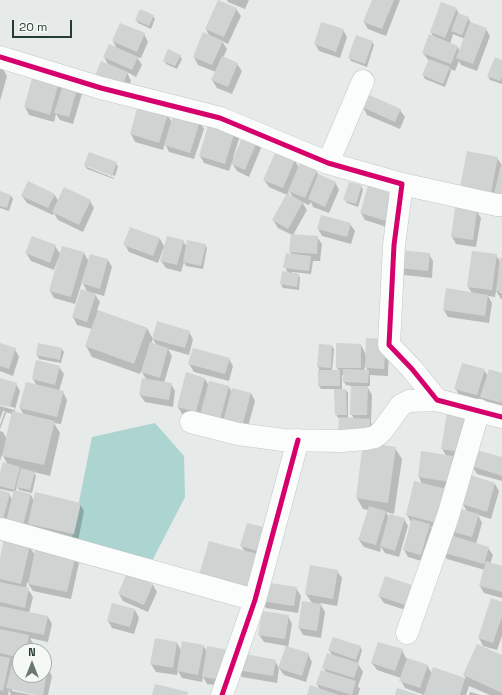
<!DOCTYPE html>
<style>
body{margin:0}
#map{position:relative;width:502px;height:695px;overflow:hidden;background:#e6eae8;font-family:"Space Grotesk",sans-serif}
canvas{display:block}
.north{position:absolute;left:12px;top:643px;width:40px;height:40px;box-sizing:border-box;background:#f5f9f6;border:1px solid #a2ada7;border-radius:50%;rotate:0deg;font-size:11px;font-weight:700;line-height:16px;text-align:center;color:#263c31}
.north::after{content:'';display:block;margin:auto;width:14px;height:18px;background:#697971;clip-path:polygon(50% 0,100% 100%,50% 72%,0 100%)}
.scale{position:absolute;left:12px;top:20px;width:60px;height:18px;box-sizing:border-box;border:2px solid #263c31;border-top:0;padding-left:5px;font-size:12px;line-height:14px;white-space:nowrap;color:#263c31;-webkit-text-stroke:3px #f5f9f6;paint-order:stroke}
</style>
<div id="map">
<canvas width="502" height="695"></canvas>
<div class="north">N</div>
<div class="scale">20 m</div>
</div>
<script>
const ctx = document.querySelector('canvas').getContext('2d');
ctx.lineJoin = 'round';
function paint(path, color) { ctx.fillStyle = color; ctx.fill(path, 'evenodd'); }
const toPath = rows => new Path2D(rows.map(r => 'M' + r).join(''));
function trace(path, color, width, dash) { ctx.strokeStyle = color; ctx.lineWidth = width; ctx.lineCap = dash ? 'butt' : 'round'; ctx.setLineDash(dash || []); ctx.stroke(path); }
paint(toPath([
 [155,423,184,456,185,497,151,563,72,537,92,437]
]), '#acd4d1');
paint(toPath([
 [227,0,249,0,245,9,228,2],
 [373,0,400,0,386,36,368,29,364,22],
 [236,9,241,16,228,44,222,41,227,49,223,58,237,64,242,71,232,94,217,88,212,80,216,72,198,65,194,57,210,37,206,29],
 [456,9,460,15,468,18,470,21,470,22,486,29,490,36,477,71,461,65,459,61,455,71,450,69,451,71,445,87,425,79,423,75,429,61,428,60,423,53,434,38,431,32],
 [453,34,465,39,460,51,457,46,450,44],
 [153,16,155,19,151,29,138,23,136,20],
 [343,30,347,37,340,58,319,51,315,44],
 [144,34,148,42,141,58,137,57,142,65,136,77,127,72,131,81,125,95,104,57,117,49,113,41],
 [372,42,374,45,367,67,351,61,349,57],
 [180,56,182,59,177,69,166,64,164,60],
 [502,61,502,84,490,80,488,76],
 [0,68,3,69,7,76,0,101],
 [59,83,62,89,78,87,82,94,73,124,60,120,56,114,54,122,29,115,25,107],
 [139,106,167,115,172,122,200,122,204,129,194,159,169,152,165,144,163,150,135,142,131,134],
 [363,107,400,110,405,117,400,129,367,115],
 [235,132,239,139,233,158,235,158,257,140,261,148,249,177,237,171,232,163,229,171,204,163,200,156],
 [497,158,502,165,502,206,466,195],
 [295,161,299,168,316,171,319,176,335,182,339,190,329,213,313,207,311,202,309,205,302,202,307,210,293,235,317,237,322,244,320,261,313,261,311,274,292,272,292,273,298,274,300,278,299,290,283,288,281,284,288,273,285,267,292,255,290,252,292,235,278,228,273,220,287,195,269,187,264,180],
 [289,191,293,197,288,195],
 [116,163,118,167,115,176,87,165,87,167,114,178,114,179,87,169,85,165],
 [361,186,363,190,358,207,347,203,345,200],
 [369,187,393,229,365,220,361,213],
 [0,192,11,196,13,199,9,211,0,208],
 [54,194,59,202,90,201,94,208,83,232,58,220,54,213,53,215,27,203,22,196],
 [476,210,481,218,476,247,456,244,452,237],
 [350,224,355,231,351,244,322,236,318,229],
 [131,228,160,239,165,248,183,241,187,247,205,245,207,248,203,269,186,266,184,262,181,272,166,268,161,261,165,249,163,249,158,263,129,252,125,245],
 [32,237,55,246,61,255,63,247,84,253,89,262,91,255,108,260,112,267,104,296,94,293,100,302,97,310,147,328,153,339,158,322,189,332,193,339,189,355,168,349,172,356,164,383,171,384,175,391,173,407,145,402,140,395,143,380,147,380,141,371,140,374,92,357,86,346,92,329,77,325,73,317,82,291,88,293,82,282,75,304,54,298,50,291,59,260,58,259,54,270,31,261,26,253],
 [153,339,157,346,151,344],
 [429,254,433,261,432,278,404,275,400,268],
 [496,255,501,263,502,259,502,291,500,291,500,293,502,293,502,299,501,299,496,291,495,297,488,296,492,303,489,323,448,317,444,310,472,293,468,287],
 [39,344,62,349,64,352,61,363,39,359,37,355],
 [0,345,15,349,19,357,13,376,0,371],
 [361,345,366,355,389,347,388,376,370,375,370,386,367,386,372,395,371,423,373,427,372,445,395,448,402,459,394,514,386,512,389,518,404,519,408,526,399,557,385,553,381,547,380,552,364,547,359,540,368,510,363,509,357,498,364,443,340,418,338,418,336,414,335,389,321,389,319,386,320,371,318,367,332,346,334,349,332,371,339,371,337,368],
 [365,365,368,371,364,371],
 [342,375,344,375,344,382,346,385,352,386,352,415,354,419,348,418,348,393,346,390,342,390],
 [229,359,233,366,229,381,194,372,189,364],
 [59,367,64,374,59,391,63,392,67,400,61,424,54,423,60,433,50,476,34,472,36,476,32,493,19,490,17,486,16,491,31,495,34,501,80,504,84,511,78,541,33,532,29,525,27,532,0,521,0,491,9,494,12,499,14,492,0,489,0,477,8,465,2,454,0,461,0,431,3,432,7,439,12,414,5,412,6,413,0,429,0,425,5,411,3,411,0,419,0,406,14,410,15,408,0,403,0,379,16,384,20,391,14,413,24,415,20,408,37,386,33,379],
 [484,370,488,376,502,374,502,409,486,404,482,398,481,402,460,396,455,388],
 [205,379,209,386,229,387,232,393,251,393,255,401,246,434,200,419,182,414,178,407],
 [465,417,469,424,463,459,453,457,457,464,454,489,444,487,450,497,441,529,430,527,434,532,425,562,408,557,404,550,411,522,407,515,422,484,419,477,422,452,446,456,442,448],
 [502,458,502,481,477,474,472,466],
 [495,484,499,491,491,519,478,515,482,523,476,544,488,548,493,555,490,564,502,567,502,598,484,593,480,586,485,570,447,559,442,552,455,538,451,531,467,512,463,504],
 [248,524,265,558,245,552,241,545],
 [29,546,35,555,75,555,79,563,71,599,33,591,27,582,26,589,28,589,33,597,29,613,48,617,52,624,48,642,30,638,33,643,31,651,20,651,20,675,44,675,44,668,48,669,52,676,48,695,41,695,12,688,12,691,32,695,11,695,9,690,8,695,0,695,0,563],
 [337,571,342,578,337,606,320,603,325,612,321,638,303,635,299,628,312,603,306,594],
 [385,578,418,614,384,603,379,596],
 [153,585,157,592,148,612,123,601,119,594],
 [296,588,301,596,298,613,266,608,262,600],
 [502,603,502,636,497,650,483,646,479,638],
 [135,610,139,618,134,634,112,628,108,621],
 [288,616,292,624,288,648,308,654,312,662,306,682,284,675,279,668,287,646,264,642,259,635],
 [177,643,181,650,203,645,228,687,207,684,203,677,202,682,182,678,178,671,177,675,156,672,151,664],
 [360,647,362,650,358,664,363,672,358,686,360,689,358,695,308,695,320,690,317,684,326,672,323,667,332,655,329,650],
 [402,650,406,658,427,665,432,674,434,669,466,679,464,675,502,656,502,695,490,695,469,686,466,695,426,695,425,693,424,695,405,688,401,681,401,678,377,670,372,663],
 [275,661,279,668,277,683,242,677,238,670],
 [470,692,481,695,469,695]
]), '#0003');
paint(toPath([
 [218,0,237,8,224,37,205,29],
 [372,0,394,0,382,29,363,22],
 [441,2,457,8,445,38,430,32],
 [140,9,154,15,149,26,135,20],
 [458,13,469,17,462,35,451,31],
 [321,22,344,29,336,52,314,44],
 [470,22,487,28,473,64,456,58],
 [120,23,145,33,137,52,112,41],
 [203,32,223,41,212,65,193,57],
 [429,34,458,46,451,64,422,53],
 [356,35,373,41,365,64,348,58],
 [109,44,138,57,132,70,103,57],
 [168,49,181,55,175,66,163,61],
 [222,56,238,63,228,87,211,80],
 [495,57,502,60,502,77,500,81,487,76],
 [429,59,450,67,443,84,422,75],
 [101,61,128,72,121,88,95,76],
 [33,75,59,82,50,115,24,107],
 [64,82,78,86,69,117,54,113],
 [367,94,401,109,395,122,362,107],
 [138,105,168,114,159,143,130,134],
 [174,113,200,121,190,153,164,145],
 [209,123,235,131,225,164,199,156],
 [244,133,258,139,245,170,231,164],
 [276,151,295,160,283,188,263,180],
 [467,151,498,157,491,193,460,187],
 [89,152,117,162,112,176,84,165],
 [300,163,317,170,305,198,288,191],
 [501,164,502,164,502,200,493,198],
 [318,174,336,182,325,207,308,199],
 [28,181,55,194,48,208,21,196],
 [349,182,362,185,356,204,343,200],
 [368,186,397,195,389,222,360,213],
 [64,187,91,200,79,225,52,212],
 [0,191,11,195,7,208,0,206],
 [287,193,303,202,288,229,272,220],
 [455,207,477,210,473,240,451,237],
 [321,215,351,223,347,237,317,229],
 [130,227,160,238,153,256,123,245],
 [291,234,318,236,317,254,289,252],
 [32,236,56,245,50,263,25,253],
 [167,236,184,240,177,265,160,261],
 [187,240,206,244,201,266,183,262],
 [62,246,84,252,71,297,49,291],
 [400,250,430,253,428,271,399,268],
 [472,251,497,254,492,290,467,287],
 [286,253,311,256,309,271,283,268],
 [90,254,108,259,100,289,81,283],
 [500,257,502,258,502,292,496,291],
 [282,271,299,274,297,287,280,284],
 [446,288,488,295,485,316,443,310],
 [81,289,96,294,87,322,72,317],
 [98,310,147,328,134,364,85,346],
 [157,321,190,331,185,348,152,339],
 [366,338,386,339,384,369,365,368],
 [150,342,168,348,160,378,141,372],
 [0,343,16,348,9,369,0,366],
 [38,343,62,348,60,360,36,355],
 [336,343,361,344,361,368,336,368],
 [319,344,332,345,331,368,317,367],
 [193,348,230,358,225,374,188,364],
 [36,360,60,366,55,385,32,379],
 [462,363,485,369,477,395,454,389],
 [343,369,369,370,368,383,343,382],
 [489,369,502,373,502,400,501,403,480,397],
 [318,370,340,370,340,386,318,386],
 [186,372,205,378,196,412,177,407],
 [0,378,17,383,10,407,0,405],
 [142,378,172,383,169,400,139,395],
 [209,381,229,386,220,420,200,415],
 [26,382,64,391,57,417,19,408],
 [351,386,368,386,367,415,350,415],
 [232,388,251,393,242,427,223,422],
 [334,389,346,389,347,415,335,415],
 [12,411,55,421,44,465,2,456],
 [447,413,465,416,459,452,441,449],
 [339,417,370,419,369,436,338,434],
 [363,442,396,447,388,503,356,498],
 [476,450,502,457,502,476,471,466],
 [421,451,453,456,450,482,418,477],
 [3,462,20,467,14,490,0,486,0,473],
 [21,468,35,472,30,490,16,487],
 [470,475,495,483,487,512,462,504],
 [414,481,446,489,437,523,406,515],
 [0,490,10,493,3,519,0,518],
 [14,490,31,494,23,525,6,521],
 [35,492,81,503,74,534,28,524],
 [369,506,386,511,376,545,358,540],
 [457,508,479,514,472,537,450,531],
 [389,514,405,518,395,551,380,546],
 [412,519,430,524,421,555,403,550],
 [247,523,268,528,261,552,240,546],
 [447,534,489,547,484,564,441,552],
 [4,539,30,545,21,584,0,579,0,558],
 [209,541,261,555,251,589,199,575],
 [36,546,76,554,67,592,28,584],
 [486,561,502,566,502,592,479,586],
 [310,565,338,570,333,599,305,594],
 [127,572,153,584,144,605,118,594],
 [385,576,421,588,414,608,378,596],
 [0,582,29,588,25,608,0,602],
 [264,582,297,587,294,606,261,601],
 [491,598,502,602,502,617,493,643,478,638],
 [302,601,321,604,317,631,298,628],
 [112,603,135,609,130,627,107,621],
 [0,606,48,616,44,635,0,626],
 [262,611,289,615,285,639,258,635],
 [0,629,29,635,26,651,20,651,20,658,0,653],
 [333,637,361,646,356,660,328,650],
 [155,638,177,642,173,668,150,664],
 [182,641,204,645,198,675,177,671],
 [378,642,403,649,395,671,371,663],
 [477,644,502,655,502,693,463,675],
 [207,646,229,650,224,680,202,677],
 [286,646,309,653,302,676,278,668],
 [240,653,276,660,273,676,237,670],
 [327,653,359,663,354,678,322,668],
 [0,656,10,658,3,691,0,690],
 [407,658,428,665,420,688,399,681],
 [13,660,20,662,20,675,44,675,44,667,48,668,43,695,36,695,6,688],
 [433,667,465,678,460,695,424,695],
 [321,670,356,681,352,695,316,684],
 [155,684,188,692,187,695,152,695],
 [310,685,339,695,307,695],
 [397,688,419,695,395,695]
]), '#cfd3d1');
const street = toPath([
 [0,57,101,88,220,118,328,163,402,184,394,245,389,345,412,369,437,400,502,417],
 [328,163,363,81],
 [402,184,497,205,502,205],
 [191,422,238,434,283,440,341,441,366,439,375,437,382,431,401,405,409,401,437,400],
 [2,529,255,600],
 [407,633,448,516,479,410],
 [222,695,255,600,298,440]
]);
trace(street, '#c3c7c5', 23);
trace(street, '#fbfcfc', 22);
trace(toPath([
 [0,57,101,88,220,118,328,163,402,184,394,245,389,345,412,369,437,400,502,417],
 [222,695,255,600,298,440]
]), '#d6006c', 5);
</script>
